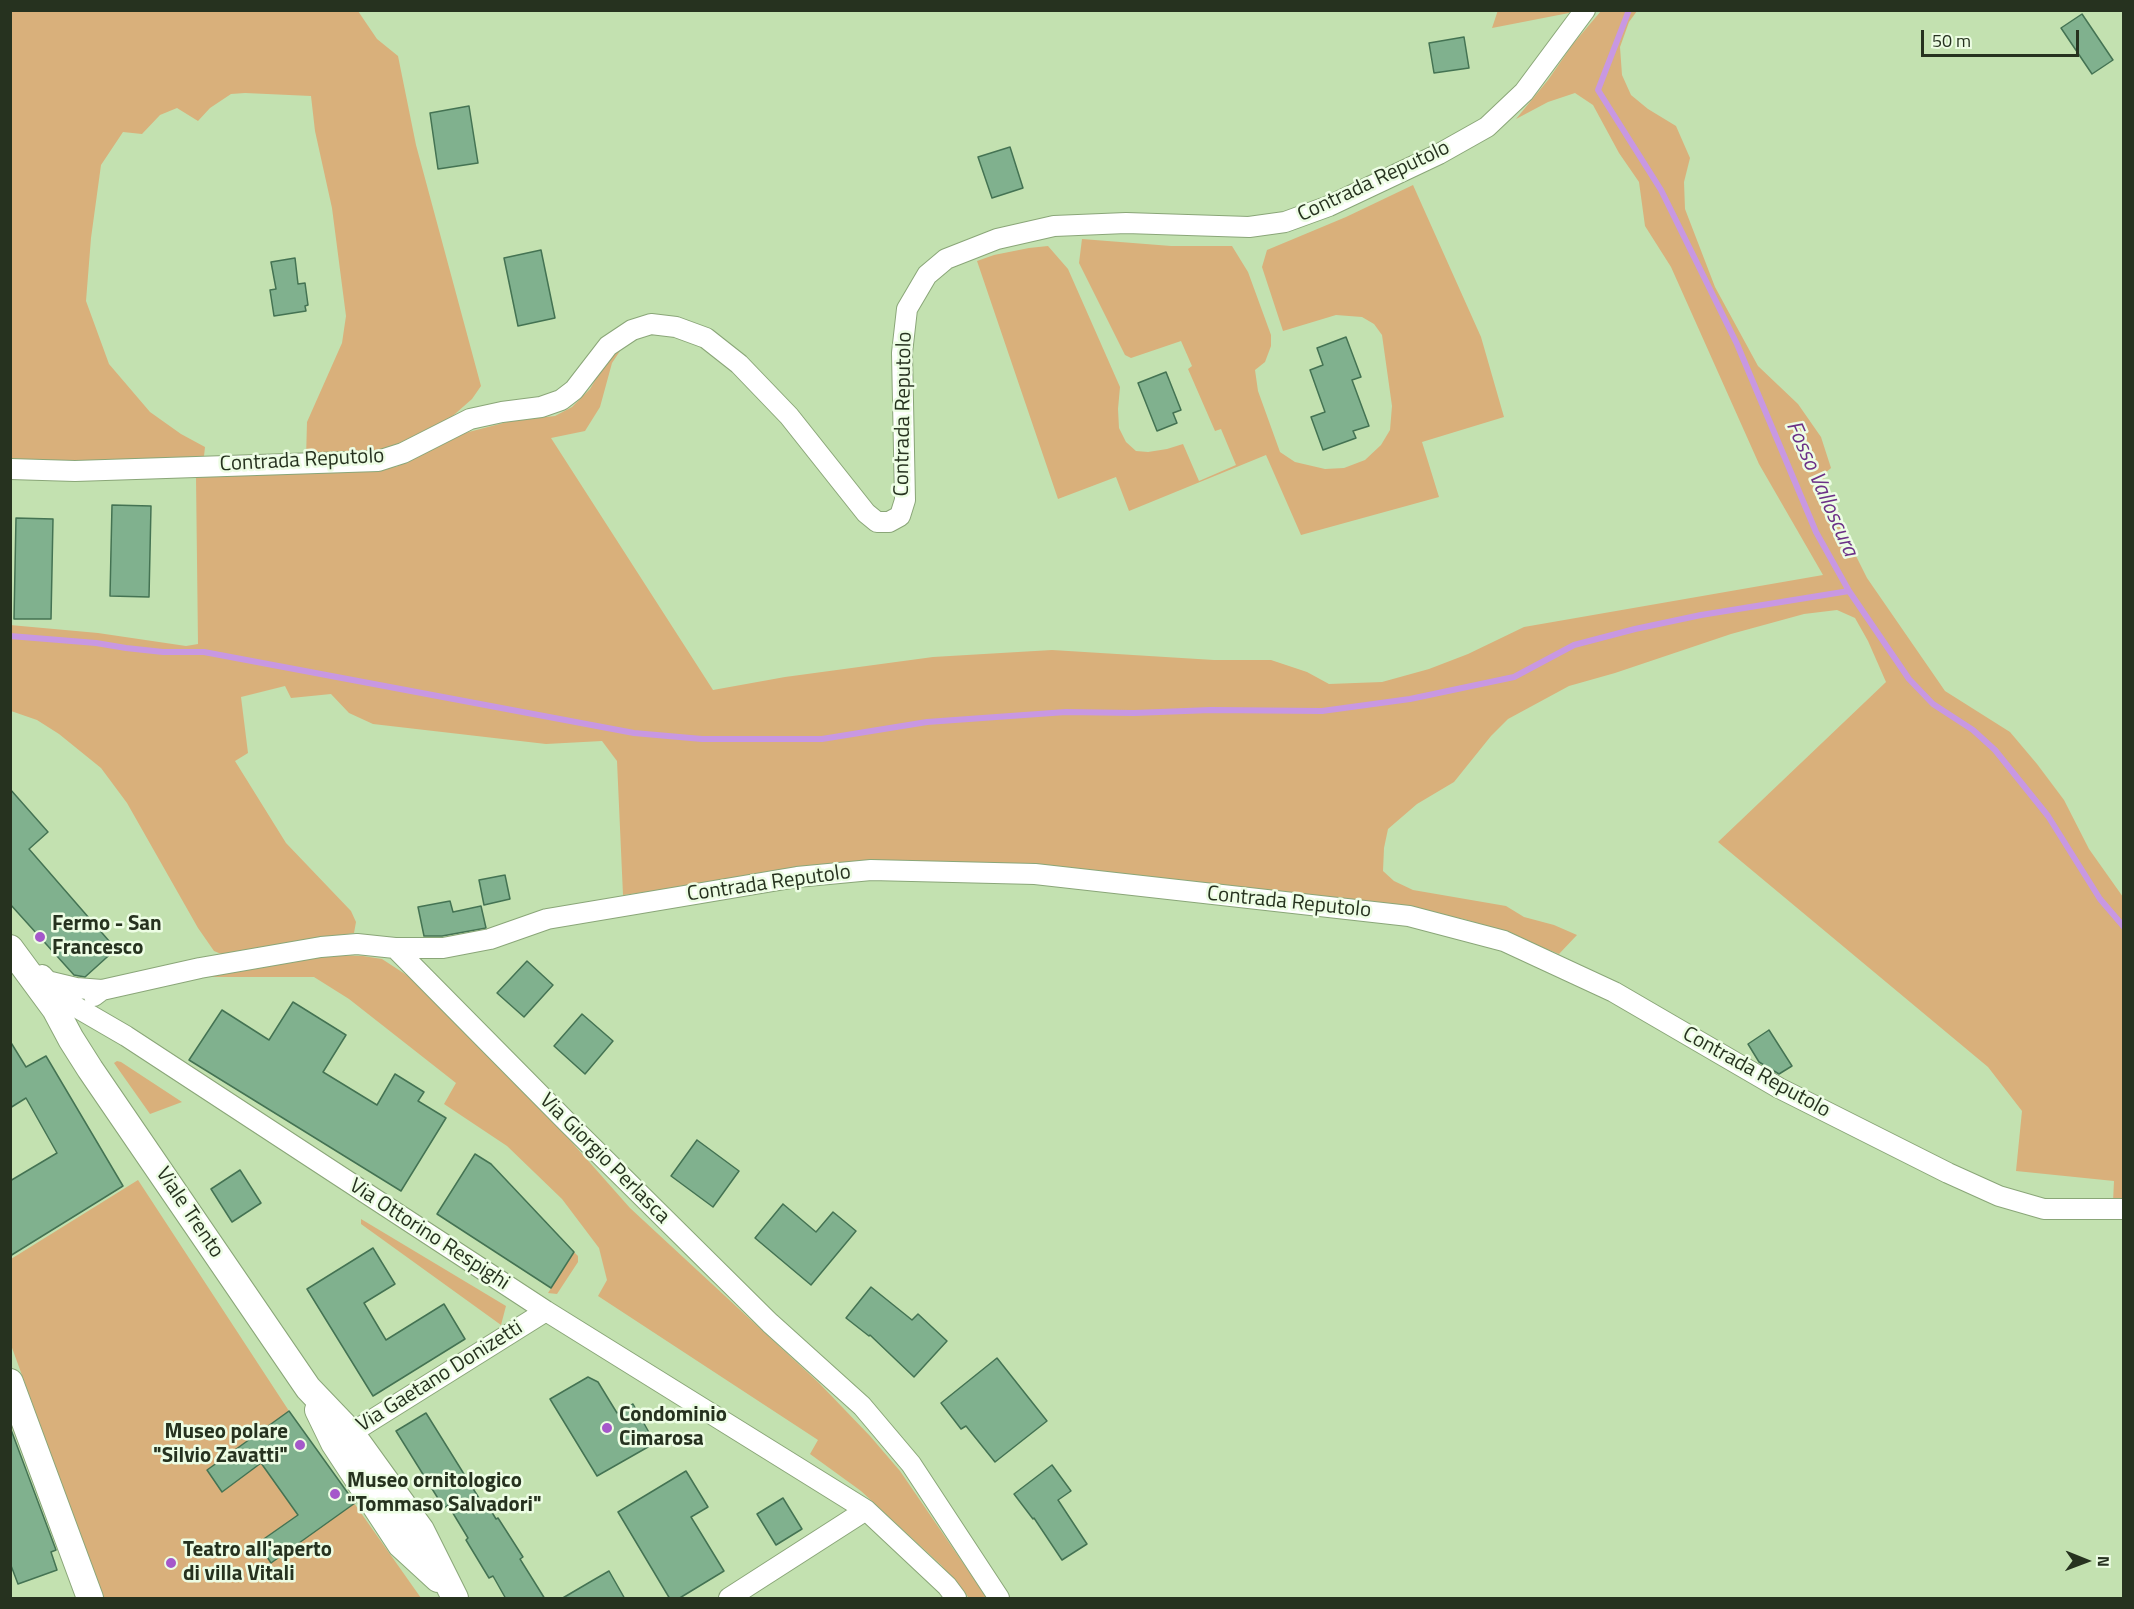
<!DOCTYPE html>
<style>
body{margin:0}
#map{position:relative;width:2134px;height:1609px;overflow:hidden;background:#c3e1b0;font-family:"Titillium Web",sans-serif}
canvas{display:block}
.frame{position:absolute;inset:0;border:12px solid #26321f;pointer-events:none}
.north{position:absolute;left:2056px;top:1531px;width:60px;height:60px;-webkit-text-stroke:4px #edfde4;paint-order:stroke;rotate:91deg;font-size:16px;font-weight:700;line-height:24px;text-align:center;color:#26321f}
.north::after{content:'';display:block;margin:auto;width:21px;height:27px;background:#26321f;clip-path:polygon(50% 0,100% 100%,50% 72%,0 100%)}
.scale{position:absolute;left:1921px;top:30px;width:158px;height:27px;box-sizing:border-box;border:3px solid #26321f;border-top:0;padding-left:8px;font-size:18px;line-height:21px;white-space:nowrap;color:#26321f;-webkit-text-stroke:4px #edfde4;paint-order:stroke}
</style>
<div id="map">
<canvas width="2134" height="1609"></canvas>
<div class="frame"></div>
<div class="north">N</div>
<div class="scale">50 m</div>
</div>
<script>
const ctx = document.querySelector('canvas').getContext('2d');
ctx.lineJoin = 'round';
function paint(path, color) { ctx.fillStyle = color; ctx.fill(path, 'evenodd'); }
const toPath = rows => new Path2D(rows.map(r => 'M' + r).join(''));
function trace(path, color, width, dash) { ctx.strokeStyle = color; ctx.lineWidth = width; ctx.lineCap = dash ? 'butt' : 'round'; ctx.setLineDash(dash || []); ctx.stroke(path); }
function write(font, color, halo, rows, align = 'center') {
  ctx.font = font + ' "Titillium Web",sans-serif'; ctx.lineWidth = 5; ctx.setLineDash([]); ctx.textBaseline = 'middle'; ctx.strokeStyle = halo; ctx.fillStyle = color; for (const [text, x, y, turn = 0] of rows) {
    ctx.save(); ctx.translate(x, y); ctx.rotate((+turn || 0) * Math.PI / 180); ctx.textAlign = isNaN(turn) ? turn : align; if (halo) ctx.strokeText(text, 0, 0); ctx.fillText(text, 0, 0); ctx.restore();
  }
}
paint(toPath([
 [1498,10,1571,10,1571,11,1569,13,1492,28],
 [11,11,358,11,377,39,398,56,416,145,481,386,472,399,439,428,401,450,306,459,307,422,342,343,346,316,332,208,315,131,311,96,245,93,231,94,210,108,198,121,177,108,160,115,142,134,123,132,101,165,91,238,86,301,109,364,150,412,181,434,205,447,204,456,71,465,11,464],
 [1601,11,1637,11,1629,22,1620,47,1622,75,1631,95,1648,109,1676,126,1690,158,1684,182,1685,209,1715,287,1758,366,1798,404,1821,437,1831,468,1823,475,1834,512,1867,578,1945,691,2010,732,2037,764,2064,800,2089,849,2123,897,2123,1202,2113,1202,2114,1181,2016,1171,2022,1111,1988,1067,1718,842,1886,682,1868,641,1855,618,1837,610,1804,614,1731,634,1615,673,1569,686,1508,719,1491,736,1454,782,1417,804,1388,829,1384,848,1383,871,1394,881,1413,890,1506,906,1524,917,1554,925,1577,935,1559,954,1504,932,1464,919,1417,911,1080,870,980,863,872,862,623,895,617,761,602,741,546,744,373,724,349,713,331,694,291,698,285,686,241,697,248,753,235,761,286,843,351,911,356,922,354,933,283,944,226,956,214,951,198,928,127,803,101,768,59,734,37,720,11,711,10,625,98,633,186,646,198,644,196,477,396,467,461,434,511,421,555,416,572,407,590,389,604,365,624,345,612,363,600,407,585,431,551,438,713,690,785,677,933,657,1052,650,1214,660,1271,660,1307,672,1329,684,1382,682,1429,669,1468,654,1524,627,1823,575,1759,464,1671,267,1645,226,1639,182,1619,153,1593,105,1575,93,1548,102,1516,119,1548,80,1573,44],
 [1413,185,1481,337,1504,417,1422,442,1439,497,1301,535,1266,455,1129,511,1116,477,1058,499,977,261,994,255,1029,248,1048,246,1068,269,1120,387,1118,409,1119,428,1126,442,1136,451,1148,452,1167,449,1183,444,1199,481,1236,465,1221,429,1215,431,1188,369,1192,366,1181,341,1131,358,1125,355,1079,263,1082,239,1171,246,1232,246,1248,272,1271,335,1271,346,1265,362,1255,370,1258,391,1280,452,1295,462,1325,469,1344,468,1365,460,1381,445,1390,430,1392,406,1382,335,1374,324,1362,317,1336,315,1283,331,1262,267,1267,250,1346,217],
 [334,955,363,956,382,959,405,974,416,983,568,1138,630,1208,819,1383,870,1436,900,1471,987,1598,969,1598,941,1565,861,1491,810,1454,818,1440,598,1296,607,1280,599,1248,562,1199,507,1146,444,1104,456,1083,349,999,314,977,207,977],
 [117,1061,121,1062,182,1102,150,1114,114,1063],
 [138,1180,289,1411,421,1598,103,1598,11,1345,11,1259],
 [361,1219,506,1306,501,1325,361,1224],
 [574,1252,578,1256,578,1262,557,1294,548,1293]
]), '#d9b07b');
trace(toPath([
 [1629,10,1598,90,1661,190,1737,344,1816,532,1849,591,1909,679,1933,704,1973,730,1995,750,2048,816,2100,899,2124,927],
 [10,636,96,643,126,648,163,652,204,652,634,733,702,739,822,739,927,722,1066,712,1134,713,1211,710,1322,711,1410,699,1514,677,1574,645,1635,629,1701,615,1849,591]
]), '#c898e2', 6);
const building = toPath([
 [2082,14,2113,60,2092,74,2061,28,2082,14],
 [1464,37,1469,68,1434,73,1429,43,1464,37],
 [469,106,478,163,438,169,430,113,469,106],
 [1010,147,1023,188,992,198,978,157,1010,147],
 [541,250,555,318,518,326,504,258,541,250],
 [295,258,298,284,305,283,308,305,305,306,306,311,274,316,270,290,276,289,271,262,295,258],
 [1346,337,1361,377,1352,380,1369,426,1353,431,1356,438,1323,450,1311,417,1325,412,1310,370,1323,365,1317,348,1346,337],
 [1166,372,1181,410,1173,413,1177,423,1157,431,1138,383,1166,372],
 [112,505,151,506,149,597,110,596,112,505],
 [16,518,53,519,51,619,14,619,16,518],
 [10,789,48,832,29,849,116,949,85,977,74,975,10,904,10,789],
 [505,875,510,899,484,905,479,880,505,875],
 [450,901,453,912,481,906,486,928,442,936,424,936,418,907,450,901],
 [527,961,553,985,524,1017,497,993,527,961],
 [293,1002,346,1035,323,1072,377,1105,395,1074,424,1092,418,1101,446,1118,401,1191,189,1060,222,1010,269,1040,293,1002],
 [582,1014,613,1041,585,1074,554,1046,582,1014],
 [1769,1030,1792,1066,1779,1074,1759,1062,1748,1044,1769,1030],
 [10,1041,26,1067,46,1056,123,1186,10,1256,10,1181,57,1153,26,1098,10,1108,10,1041],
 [697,1140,739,1171,713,1207,671,1176,697,1140],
 [475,1154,491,1164,574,1252,551,1288,437,1214,475,1154],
 [240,1170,261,1203,232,1222,211,1189,240,1170],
 [783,1204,816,1232,833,1212,856,1231,811,1285,755,1238,783,1204],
 [373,1248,395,1284,364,1303,386,1340,444,1304,465,1339,373,1396,307,1289,373,1248],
 [871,1287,912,1320,918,1314,947,1341,914,1377,870,1335,869,1336,846,1318,871,1287],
 [997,1358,1047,1421,995,1462,966,1426,961,1429,941,1403,997,1358],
 [588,1377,598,1382,617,1413,633,1404,655,1443,597,1476,550,1399,588,1377],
 [289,1411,355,1503,271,1563,258,1543,298,1515,261,1463,222,1492,207,1470,289,1411],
 [426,1413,487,1511,490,1509,496,1519,498,1518,523,1557,520,1559,545,1599,506,1599,493,1576,489,1578,466,1540,468,1538,448,1505,444,1508,396,1431,426,1413],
 [10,1427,56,1550,51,1552,57,1570,18,1584,10,1563,10,1427],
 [1052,1465,1071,1491,1058,1500,1087,1544,1062,1560,1034,1518,1033,1519,1014,1494,1052,1465],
 [686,1471,708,1507,691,1517,724,1571,678,1599,670,1599,618,1512,686,1471],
 [783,1498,802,1529,776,1545,757,1514,783,1498],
 [609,1571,625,1599,561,1599,590,1582,609,1571]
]);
paint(building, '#80b18e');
trace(building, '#447353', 1.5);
const minor = toPath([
 [10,469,75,471,378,461,403,453,470,419,502,412,541,407,561,400,574,390,608,346,632,330,651,324,676,327,706,338,739,364,789,416,866,513,877,522,889,522,900,516,905,500,902,353,907,309,927,275,946,259,997,239,1054,226,1126,223,1249,227,1285,222,1329,206,1439,154,1487,127,1524,92,1585,10],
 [395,948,568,1123,770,1323,862,1406,911,1464,999,1598],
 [42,975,63,998,76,1007,126,1036,546,1311,866,1510,947,1586,956,1598],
 [47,981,76,988,102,990,94,996],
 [102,990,200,968,321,947,357,944,395,948,443,948,490,939,547,919,797,877,871,870,1035,874,1409,916,1504,941,1614,992,1779,1088,1948,1173,1999,1196,2044,1209,2124,1209],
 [340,1440,546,1311],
 [729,1598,866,1510]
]);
const major = toPath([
 [10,948,55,1009,71,1039,90,1069,308,1388,351,1433,421,1530,455,1598],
 [10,1382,90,1598],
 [318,1410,334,1443,401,1545,438,1579]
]);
trace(minor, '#8aa678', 22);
trace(major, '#8aa678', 28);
trace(minor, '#fff', 20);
trace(major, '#fff', 26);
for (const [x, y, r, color] of [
 [40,937,6,"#a558ca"],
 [607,1428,6,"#a558ca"],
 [300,1445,6,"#a558ca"],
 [335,1494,6,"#a558ca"],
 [171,1563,6,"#a558ca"]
]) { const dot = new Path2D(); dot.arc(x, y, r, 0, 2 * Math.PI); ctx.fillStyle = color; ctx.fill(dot); trace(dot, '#edfde4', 2); }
write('21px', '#26321f', '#edfde4', [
 ["Contrada Reputolo",1374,182,-25],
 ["Contrada Reputolo",904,414,-89],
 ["Contrada Reputolo",302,461,-3],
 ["Contrada Reputolo",769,884,-8],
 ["Contrada Reputolo",1289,903,6],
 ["Contrada Reputolo",1756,1073,29],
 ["Via Giorgio Perlasca",604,1159,45],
 ["Viale Trento",189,1213,56],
 ["Via Ottorino Respighi",429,1235,33],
 ["Via Gaetano Donizetti",440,1377,-32]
]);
write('bold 21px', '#26321f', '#edfde4', [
 ["Fermo - San",52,925],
 ["Francesco",52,949],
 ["Condominio",619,1416],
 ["Cimarosa",619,1440],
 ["Museo polare",288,1433,"right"],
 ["\"Silvio Zavatti\"",288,1457,"right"],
 ["Museo ornitologico",347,1482],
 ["\"Tommaso Salvadori\"",347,1506],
 ["Teatro all'aperto",183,1551],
 ["di villa Vitali",183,1575]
], 'left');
write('italic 22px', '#6c3087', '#edfde4', [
 ["Fosso Valloscura",1821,489,66]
]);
</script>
